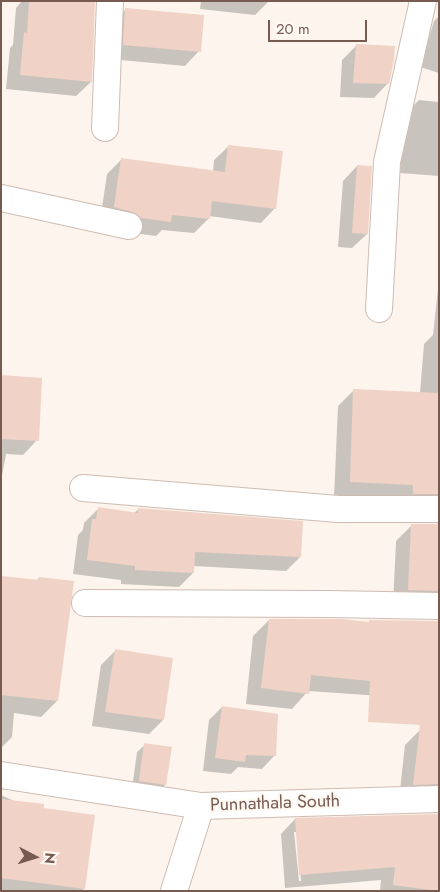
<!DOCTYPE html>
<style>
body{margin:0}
#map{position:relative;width:440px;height:892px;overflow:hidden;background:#fcf4ed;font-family:Jost,sans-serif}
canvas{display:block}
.frame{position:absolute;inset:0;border:2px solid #775a50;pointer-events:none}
.north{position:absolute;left:10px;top:832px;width:50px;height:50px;-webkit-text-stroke:4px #fef9f3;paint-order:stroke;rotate:95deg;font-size:14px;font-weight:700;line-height:20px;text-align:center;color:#775a50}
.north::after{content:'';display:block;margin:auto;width:18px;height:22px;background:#775a50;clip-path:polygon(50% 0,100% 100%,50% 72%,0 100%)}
.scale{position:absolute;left:268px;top:20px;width:99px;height:22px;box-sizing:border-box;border:2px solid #775a50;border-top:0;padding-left:6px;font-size:15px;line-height:18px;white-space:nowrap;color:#775a50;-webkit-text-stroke:4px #fef9f3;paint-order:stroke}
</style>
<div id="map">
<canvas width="440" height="892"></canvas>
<div class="frame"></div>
<div class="north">N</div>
<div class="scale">20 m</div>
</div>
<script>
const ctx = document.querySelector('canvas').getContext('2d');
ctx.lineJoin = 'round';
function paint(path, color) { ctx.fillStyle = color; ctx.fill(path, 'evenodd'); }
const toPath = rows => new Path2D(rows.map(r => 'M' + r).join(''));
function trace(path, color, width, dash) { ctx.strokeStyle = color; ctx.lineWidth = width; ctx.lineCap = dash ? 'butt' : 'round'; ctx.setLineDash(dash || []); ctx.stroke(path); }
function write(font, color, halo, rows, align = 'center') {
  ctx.font = font + ' Jost,sans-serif'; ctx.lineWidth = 4.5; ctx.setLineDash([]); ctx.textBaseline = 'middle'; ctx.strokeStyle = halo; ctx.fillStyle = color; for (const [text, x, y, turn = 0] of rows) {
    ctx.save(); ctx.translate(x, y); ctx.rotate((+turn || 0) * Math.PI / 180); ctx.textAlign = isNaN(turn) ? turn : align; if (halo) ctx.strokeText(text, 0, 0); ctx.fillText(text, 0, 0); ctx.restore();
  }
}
paint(toPath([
 [22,1,94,1,91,82,76,96,6,89,10,48,13,45,16,8],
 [201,1,269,1,255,15,200,9],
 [125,10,199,51,185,66,110,59,111,24],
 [439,16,439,73,420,67,434,21],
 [356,46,388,83,374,98,340,97,342,60],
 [419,100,439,102,439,176,400,173,405,114],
 [229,146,275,208,261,223,209,216,208,219,194,233,162,230,156,236,126,232,100,221,107,174,121,160,213,172,214,160],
 [357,166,367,234,352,248,338,247,343,181],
 [439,280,439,700,308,691,292,709,246,704,253,636,269,620,367,623,370,621,438,622,437,615,393,606,396,541,412,525,438,525,436,517,334,498,338,406,354,390,420,393,424,344,433,335],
 [1,377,37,440,23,455,6,454,1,481],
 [98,509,134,513,139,509,300,557,286,571,193,566,193,573,179,587,121,584,121,580,73,574,78,535,83,530,84,523],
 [1,577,36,581,39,578,57,701,41,717,14,713,12,737,1,748],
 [115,651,163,720,149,734,92,726,101,665],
 [222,707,274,756,262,769,238,767,231,774,203,771,209,720],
 [420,730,439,733,439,809,399,799,405,745],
 [145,745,165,785,157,793,132,789,137,752],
 [1,795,14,801,42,809,84,888,82,891,1,891],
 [439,815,439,891,380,891,381,880,285,888,281,834,295,819],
 [294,832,297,832,301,881,299,881]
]), '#0003');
paint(toPath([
 [29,1,95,1,92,82,20,75,24,32,27,33],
 [125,8,204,15,201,52,123,45],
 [356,44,395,46,394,60,389,84,353,83],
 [228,145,283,151,276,209,212,201,210,219,172,215,171,222,141,218,133,212,114,207,121,158,225,172],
 [357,165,372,166,368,234,352,233],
 [1,375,42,378,39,441,1,439],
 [353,389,439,393,439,494,413,494,413,485,350,482],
 [98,507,138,513,138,508,303,521,301,557,195,552,194,573,135,570,135,566,87,560,92,519,96,519],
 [411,524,439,524,439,591,408,590],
 [1,576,39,580,39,577,74,581,58,701,1,695],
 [269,619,342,619,369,622,369,620,439,621,439,784,413,785,420,725,368,722,370,681,311,675,309,694,261,688],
 [115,649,173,658,164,720,105,712],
 [222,706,278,714,276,756,246,755,245,762,215,758],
 [144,743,172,747,166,785,139,781],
 [1,799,44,804,44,808,95,815,85,889,1,878],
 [439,814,439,891,393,885,395,867,299,875,295,818]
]), '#f0d2c6');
const minor = toPath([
 [105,128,110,1],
 [1,198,129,226],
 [379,309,387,162,423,1],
 [83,488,338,509,439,509],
 [85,603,329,604,439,606],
 [1,775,201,806],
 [174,891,201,806,439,799]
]);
trace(minor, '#cebcb2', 28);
trace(minor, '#fff', 26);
write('18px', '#775a50', '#fef9f3', [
 ["Punnathala South",275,804,-2]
]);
</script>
